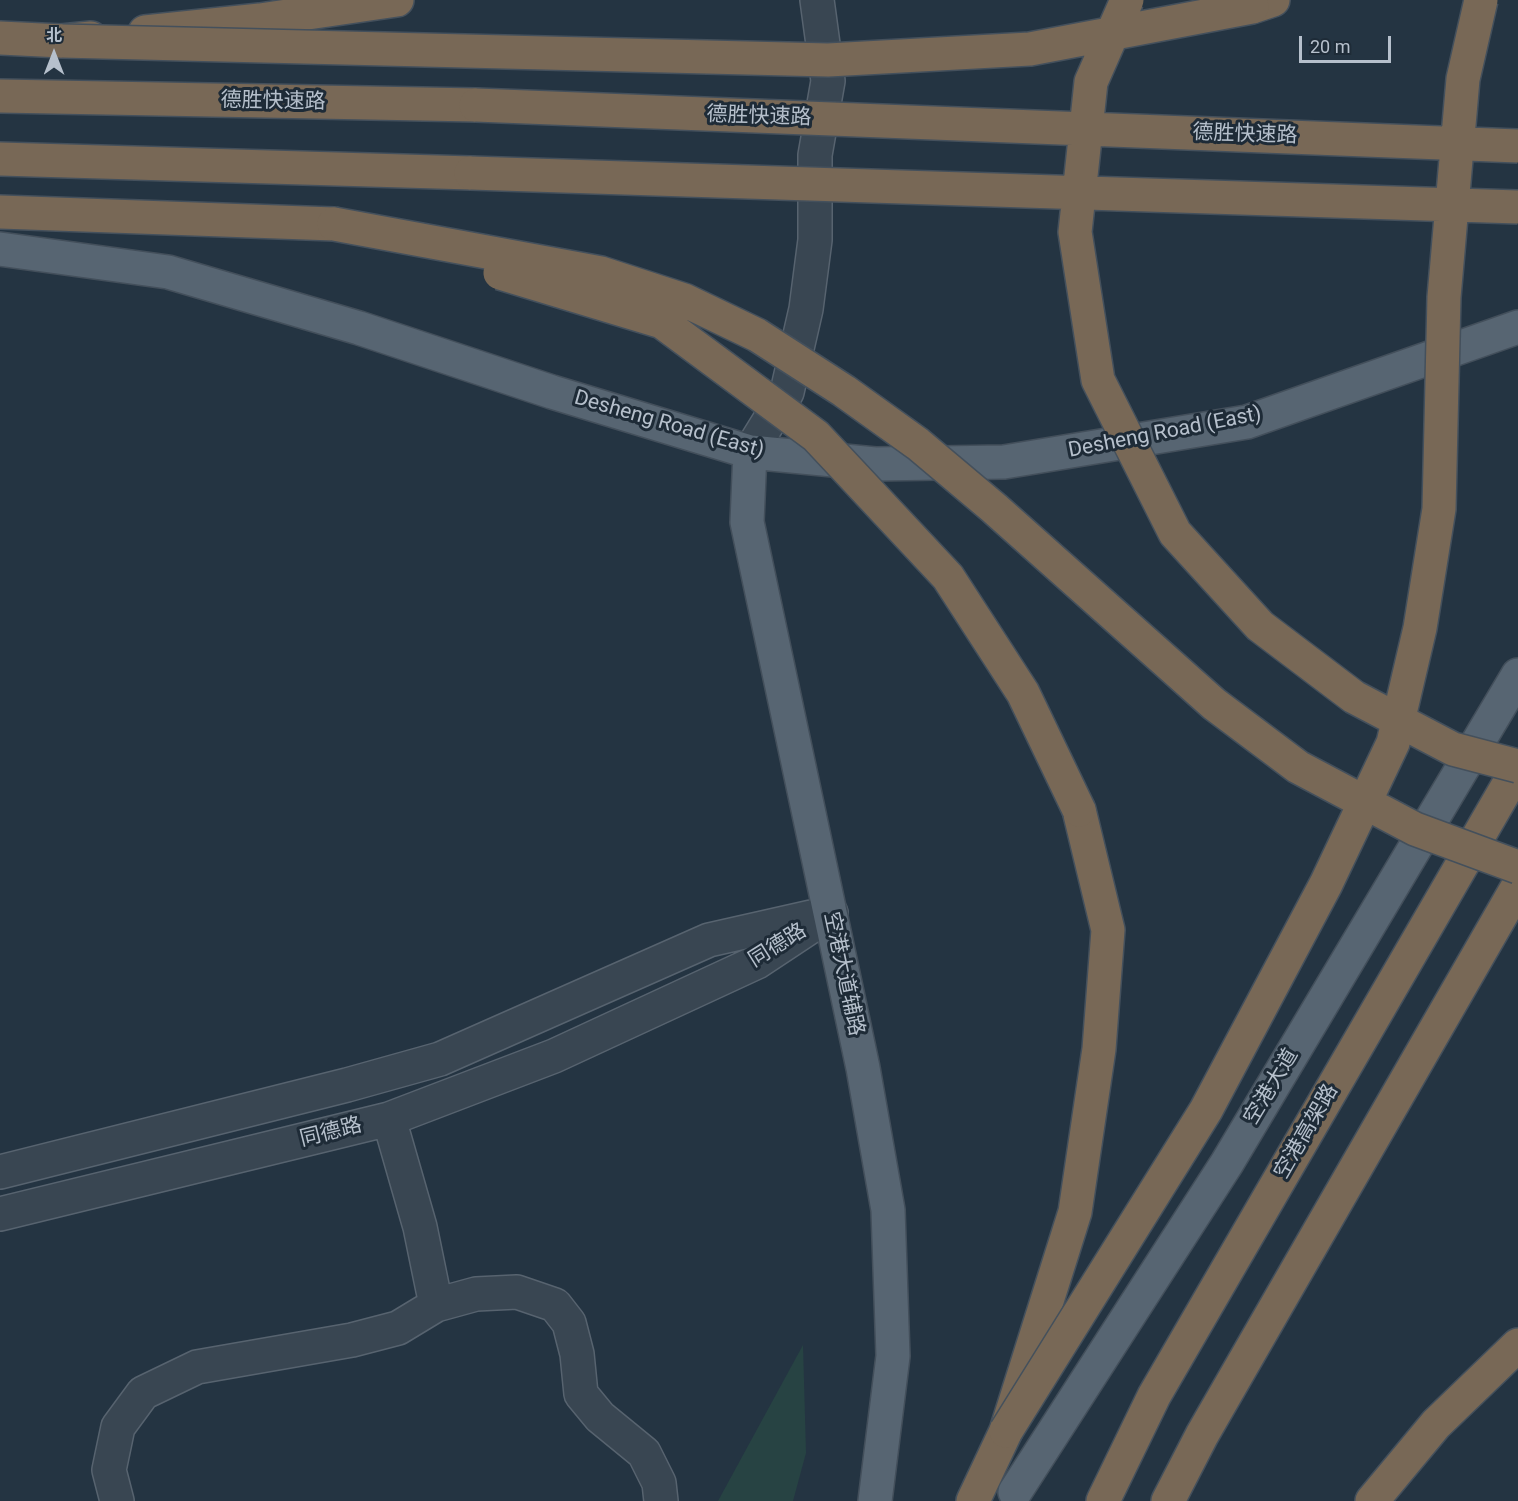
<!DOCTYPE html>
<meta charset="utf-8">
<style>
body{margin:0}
#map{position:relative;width:1518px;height:1501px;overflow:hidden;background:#243442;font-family:Roboto,"Noto Sans SC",sans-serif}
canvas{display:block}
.north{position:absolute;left:24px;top:24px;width:60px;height:60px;-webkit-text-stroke:4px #1e2b37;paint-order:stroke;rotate:0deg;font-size:16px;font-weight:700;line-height:24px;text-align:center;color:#b6c0cc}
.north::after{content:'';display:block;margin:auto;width:21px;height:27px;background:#b6c0cc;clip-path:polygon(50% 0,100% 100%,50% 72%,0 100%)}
.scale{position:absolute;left:1299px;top:36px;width:92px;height:27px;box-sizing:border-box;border:3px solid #b6c0cc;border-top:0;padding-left:8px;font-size:18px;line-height:21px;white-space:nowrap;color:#b6c0cc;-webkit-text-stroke:4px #1e2b37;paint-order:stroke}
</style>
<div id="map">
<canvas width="1518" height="1501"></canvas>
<div class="north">北</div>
<div class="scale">20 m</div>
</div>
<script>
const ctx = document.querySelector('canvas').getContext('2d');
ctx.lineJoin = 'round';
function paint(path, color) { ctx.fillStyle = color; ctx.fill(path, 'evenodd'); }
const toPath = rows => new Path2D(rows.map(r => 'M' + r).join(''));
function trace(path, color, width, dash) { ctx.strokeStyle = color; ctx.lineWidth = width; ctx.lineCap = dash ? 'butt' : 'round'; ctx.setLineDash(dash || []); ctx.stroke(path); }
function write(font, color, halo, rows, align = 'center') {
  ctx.font = font + ' Roboto,"Noto Sans SC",sans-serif'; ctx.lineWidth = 6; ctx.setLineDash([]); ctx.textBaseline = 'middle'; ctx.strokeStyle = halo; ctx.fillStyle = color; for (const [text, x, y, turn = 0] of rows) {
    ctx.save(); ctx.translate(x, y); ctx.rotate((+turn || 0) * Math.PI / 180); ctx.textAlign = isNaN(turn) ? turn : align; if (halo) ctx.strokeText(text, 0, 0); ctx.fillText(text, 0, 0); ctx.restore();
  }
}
paint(toPath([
 [803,1345,806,1453,793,1501,718,1501]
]), '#274343');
const minor = toPath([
 [750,452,787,392,806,309,815,240,815,155,828,81,817,0],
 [389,1119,420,1227,436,1305],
 [0,1172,347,1085,440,1059,709,940,811,917],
 [0,1214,389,1119,554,1056,757,962,831,913],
 [117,1501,109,1470,118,1427,143,1393,197,1367,352,1340,398,1328,436,1305,476,1294,517,1292,555,1305,569,1323,577,1354,581,1394,600,1417,644,1453,659,1483,661,1501]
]);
const major = toPath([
 [0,249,168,272,359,328,552,392,750,452,875,464,1004,462,1247,422,1518,327],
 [750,452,747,522,863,1068,888,1210,893,1356,875,1501],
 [1015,1492,1227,1163,1518,675]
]);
const highway = toPath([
 [1252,7,1273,0],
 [145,32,260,20,397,0],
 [0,38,62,41,91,38],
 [0,96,476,105],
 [0,159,471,173],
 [0,212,334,224],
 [973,1501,1006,1431,1075,1212,1099,1049,1108,930,1079,810],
 [1103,1501,1154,1396,1518,768],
 [1168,1501,1202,1435,1518,886],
 [1372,1501,1436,1424,1518,1345]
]);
trace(minor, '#57636f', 36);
trace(major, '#434f5b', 36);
trace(highway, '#44505c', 36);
trace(minor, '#394652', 33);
trace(major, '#576572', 33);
trace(highway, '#786856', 33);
const highwayBridge = toPath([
 [1127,0,1091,82,1075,232,1098,380,1175,533,1260,626,1354,697,1453,749,1518,766],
 [62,41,828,60,1030,49,1252,7],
 [476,105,1518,146],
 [471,173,1518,207],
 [334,224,601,273,684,300,757,335,844,391,918,444,994,508,1214,704,1298,767,1415,829,1518,867],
 [500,273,662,322,816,436,948,577,1023,693,1079,810],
 [1006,1431,1206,1110,1326,884,1393,743,1420,628,1439,509,1444,297,1463,79,1481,0]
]);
trace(highwayBridge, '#44505c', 36, []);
trace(highwayBridge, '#786856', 33);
write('21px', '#b6c0cc', '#1e2b37', [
 ["德胜快速路",273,102,1],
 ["德胜快速路",759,117,2],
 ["德胜快速路",1245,135,2],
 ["Desheng Road (East)",669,425,16],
 ["Desheng Road (East)",1165,433,-11],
 ["同德路",778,946,-32],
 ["空港大道辅路",843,974,78],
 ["空港大道",1272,1087,-59],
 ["空港高架路",1307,1132,-60],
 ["同德路",331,1133,-14]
]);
</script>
